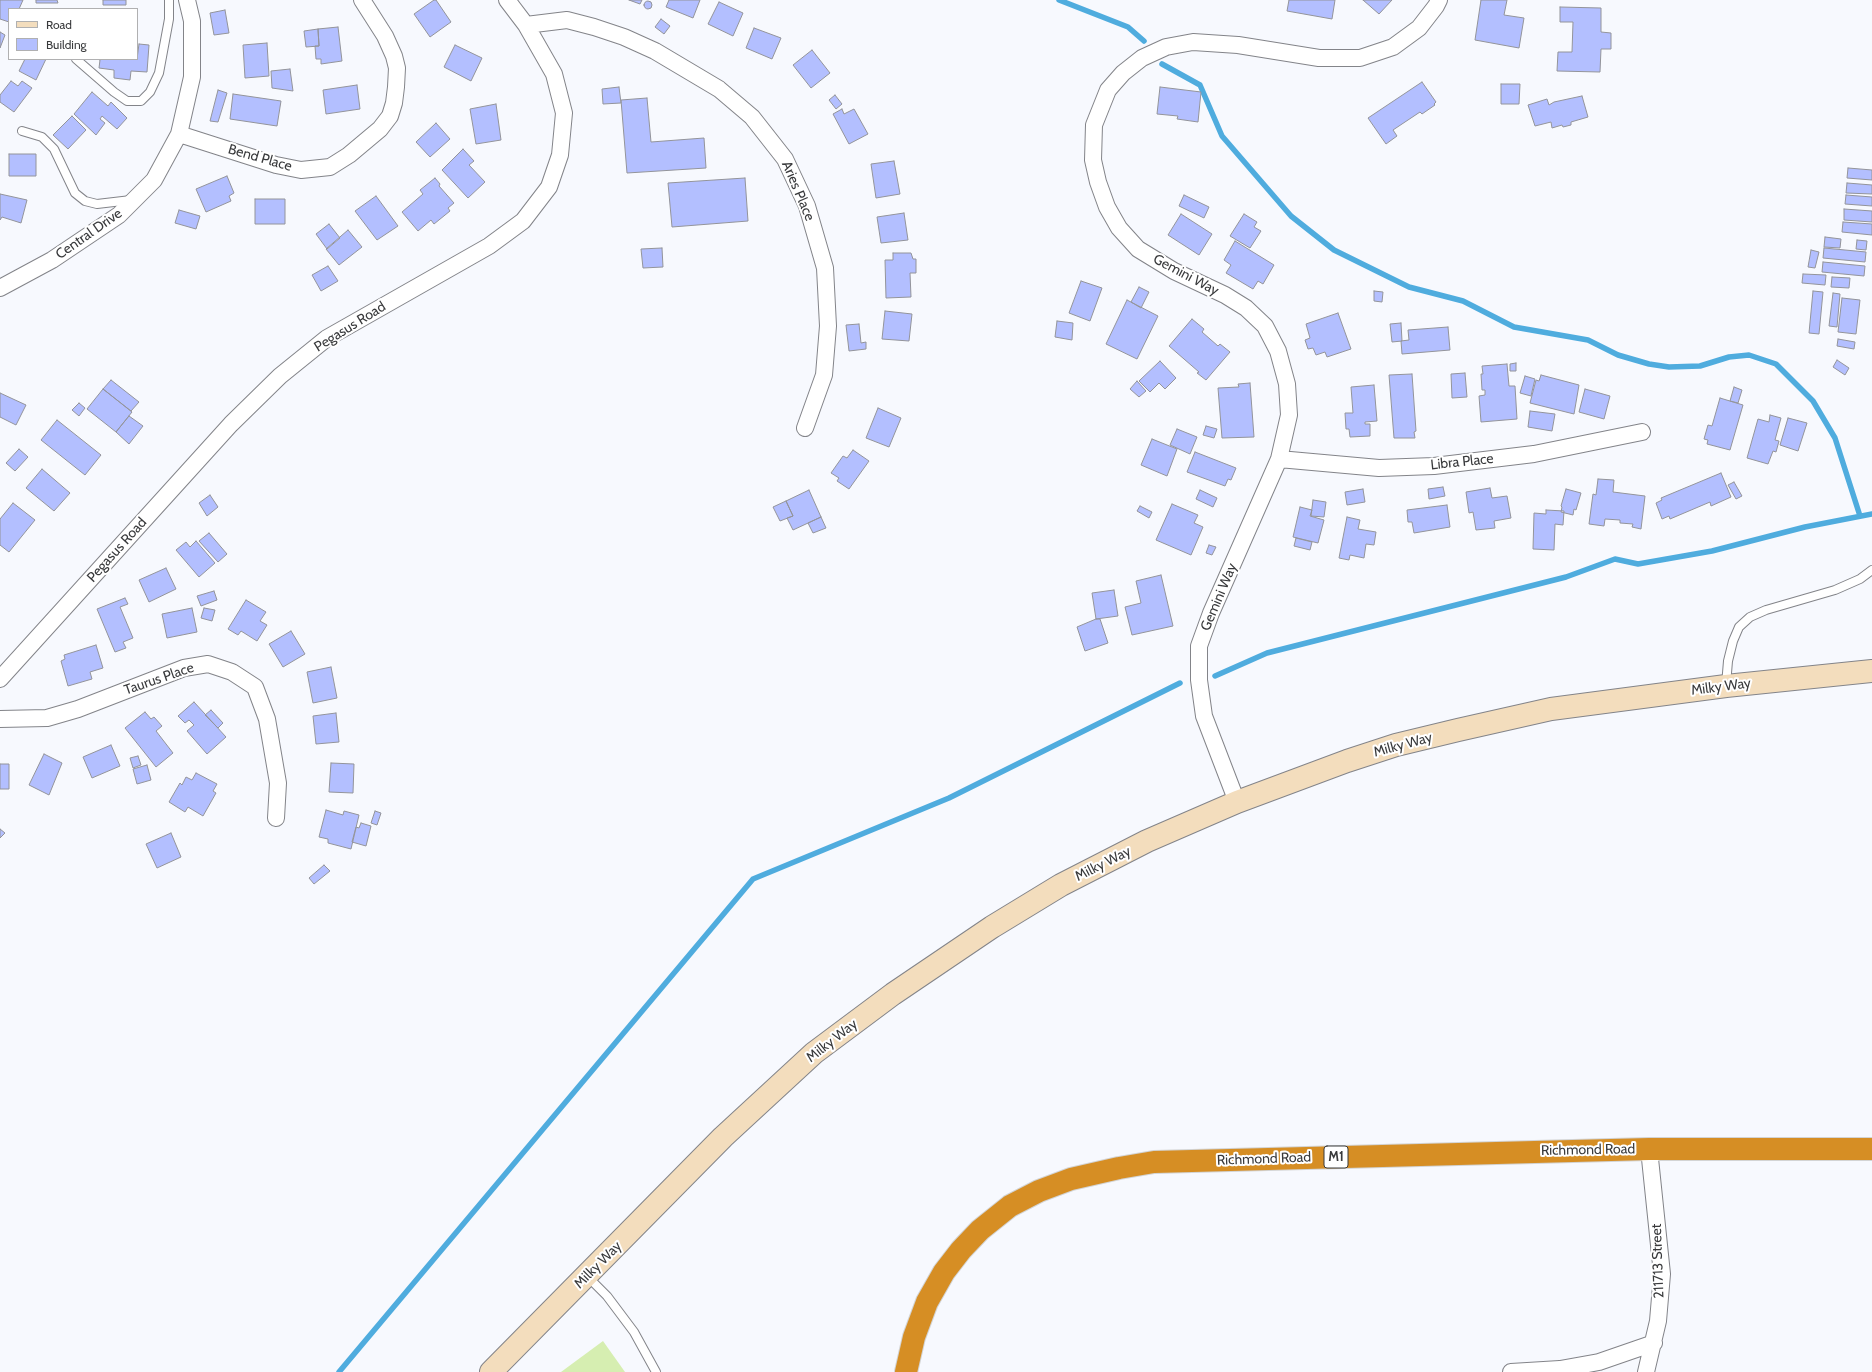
<!DOCTYPE html>
<style>
body{margin:0}
#map{position:relative;width:1872px;height:1372px;overflow:hidden;background:#f7f9fe;font-family:Cabin,sans-serif}
canvas{display:block}
.legend{position:absolute;left:8px;top:8px;width:130px;height:52px;box-sizing:border-box;background:#fff;border:1px solid #b0b0b1;margin:0;padding:5px 7px;list-style:none;font-size:12px;color:#393a3c}
.legend li{display:flex;align-items:center;gap:8px;height:20px}
.legend b{width:20px;border:1px solid #b0b0b1}
</style>
<div id="map">
<canvas width="1872" height="1372"></canvas>
<ul class="legend">
<li><b style="height:5px;background:#f3ddbd"></b>Road</li>
<li><b style="height:11px;background:#b3bfff"></b>Building</li>
</ul>
</div>
<script>
const ctx = document.querySelector('canvas').getContext('2d');
ctx.lineJoin = 'round';
function paint(path, color) { ctx.fillStyle = color; ctx.fill(path, 'evenodd'); }
const toPath = rows => new Path2D(rows.map(r => 'M' + r).join(''));
function trace(path, color, width, dash) { ctx.strokeStyle = color; ctx.lineWidth = width; ctx.lineCap = dash ? 'butt' : 'round'; ctx.setLineDash(dash || []); ctx.stroke(path); }
function write(font, color, halo, rows, align = 'center') {
  ctx.font = font + ' Cabin,sans-serif'; ctx.lineWidth = 4; ctx.setLineDash([]); ctx.textBaseline = 'middle'; ctx.strokeStyle = halo; ctx.fillStyle = color; for (const [text, x, y, turn = 0] of rows) {
    ctx.save(); ctx.translate(x, y); ctx.rotate((+turn || 0) * Math.PI / 180); ctx.textAlign = isNaN(turn) ? turn : align; if (halo) ctx.strokeText(text, 0, 0); ctx.fillText(text, 0, 0); ctx.restore();
  }
}
paint(toPath([
 [603,1341,625,1372,561,1372]
]), '#d6eeb1');
trace(toPath([
 [1059,0,1128,27,1144,41],
 [1162,64,1200,85,1222,136,1291,216,1334,250,1409,287,1463,301,1514,327,1588,340,1618,355,1649,364,1669,367,1700,366,1729,357,1749,355,1776,364,1813,401,1835,438,1860,516],
 [1215,676,1267,653,1566,577,1615,559,1638,564,1712,551,1805,527,1872,514],
 [339,1372,753,879,949,798,1180,683]
]), '#4facde', 5.5);
const building = toPath([
 [0,0,23,0,19,9,9,9,9,22,0,19,0,0],
 [36,0,57,0,58,3,36,3,36,0],
 [103,0,126,0,126,5,103,5,103,0],
 [434,0,436,0,451,22,430,37,414,14,434,0],
 [629,0,642,0,640,4,629,0],
 [669,0,700,0,693,18,666,7,669,0],
 [1289,0,1335,0,1332,19,1287,11,1289,0],
 [1363,0,1392,0,1379,14,1363,0],
 [1481,0,1507,0,1504,15,1524,18,1519,48,1475,40,1481,0],
 '644 5a4 4 0 1 1 8 0a4 4 0 1 1-8 0Z',
 [719,2,743,13,733,36,708,24,719,2],
 [1560,7,1601,8,1601,32,1611,33,1611,49,1601,49,1600,72,1557,71,1558,52,1572,52,1573,22,1560,22,1560,7],
 [225,10,229,33,214,35,210,13,225,10],
 [661,19,670,26,664,34,655,27,661,19],
 [338,27,342,61,321,64,321,59,316,59,315,46,319,46,318,29,338,27],
 [754,28,781,38,772,59,746,48,754,28],
 [318,29,319,46,306,47,304,31,318,29],
 [0,32,5,35,0,48,0,32],
 [267,43,269,76,245,78,243,45,267,43],
 [139,44,149,45,147,72,131,71,130,80,114,78,114,70,99,68,100,60,97,59,137,59,139,44],
 [455,45,482,58,471,81,444,67,455,45],
 [812,50,830,73,811,88,793,65,812,50],
 [25,59,46,59,36,80,19,71,25,59],
 [290,69,293,91,272,88,271,71,290,69],
 [11,81,18,86,22,81,32,88,14,112,0,102,0,95,11,81],
 [1422,82,1436,102,1434,104,1435,105,1422,114,1420,112,1393,130,1397,136,1386,144,1368,118,1422,82],
 [1501,84,1520,84,1519,104,1501,104,1501,84],
 [357,85,360,109,326,114,323,90,357,85],
 [619,87,621,103,603,104,602,89,619,87],
 [1160,87,1201,92,1198,122,1177,119,1178,116,1157,114,1160,87],
 [218,90,227,93,218,122,210,121,218,90],
 [92,92,108,106,111,102,127,118,117,129,102,116,100,119,105,123,96,135,74,114,92,92],
 [233,94,281,101,277,126,230,119,233,94],
 [835,95,842,104,836,109,829,100,835,95],
 [1582,96,1588,117,1571,122,1571,125,1563,127,1562,125,1552,128,1551,122,1535,126,1528,105,1547,99,1549,105,1554,102,1582,96],
 [647,98,651,142,704,138,706,168,627,173,621,100,647,98],
 [496,104,501,140,476,144,470,109,496,104],
 [842,109,844,114,854,109,868,134,849,144,833,114,842,109],
 [72,116,86,130,68,149,53,135,72,116],
 [436,123,450,139,430,157,416,142,436,123],
 [463,149,474,161,469,165,485,182,468,198,442,170,463,149],
 [9,154,36,154,36,176,9,176,9,154],
 [894,161,900,194,876,198,871,164,894,161],
 [1848,168,1872,170,1872,180,1847,178,1848,168],
 [227,176,234,193,229,196,231,201,206,212,196,189,227,176],
 [435,178,440,184,439,186,454,203,448,208,450,211,434,224,431,220,418,231,402,212,423,194,420,190,435,178],
 [745,178,748,221,672,227,668,183,745,178],
 [1847,183,1872,185,1872,194,1846,193,1847,183],
 [0,194,27,200,21,223,2,217,0,220,0,194],
 [1184,195,1209,207,1204,218,1179,206,1184,195],
 [1846,195,1872,197,1872,206,1845,204,1846,195],
 [376,196,398,226,377,240,355,211,376,196],
 [255,199,285,199,285,224,255,224,255,199],
 [1844,209,1872,211,1872,222,1844,220,1844,209],
 [179,210,200,216,196,229,175,223,179,210],
 [904,213,908,240,881,243,877,217,904,213],
 [1181,214,1212,234,1199,255,1168,235,1181,214],
 [1244,214,1257,222,1254,227,1261,231,1250,248,1230,236,1244,214],
 [1843,222,1872,224,1872,235,1842,232,1843,222],
 [329,224,340,238,327,249,316,234,329,224],
 [348,230,362,247,339,265,326,249,348,230],
 [1825,237,1841,239,1840,248,1824,247,1825,237],
 [1857,240,1867,241,1866,250,1856,249,1857,240],
 [1235,241,1274,265,1263,284,1258,281,1253,289,1226,273,1231,265,1224,260,1235,241],
 [662,248,663,267,643,268,641,249,662,248],
 [1824,248,1866,252,1865,262,1823,258,1824,248],
 [1811,250,1819,252,1815,268,1808,267,1811,250],
 [893,253,911,253,913,259,916,259,916,273,910,273,911,297,886,298,885,260,893,260,893,253],
 [1823,262,1865,266,1864,276,1822,272,1823,262],
 [328,266,338,281,321,291,312,275,328,266],
 [1803,274,1826,275,1825,285,1802,283,1803,274],
 [1832,277,1850,278,1849,288,1831,287,1832,277],
 [1081,281,1102,288,1090,321,1069,313,1081,281],
 [1139,287,1149,292,1141,308,1131,302,1139,287],
 [1374,291,1383,292,1382,302,1374,301,1374,291],
 [1813,291,1823,292,1819,334,1809,333,1813,291],
 [1833,293,1840,294,1837,327,1829,326,1833,293],
 [1842,298,1860,300,1856,334,1838,332,1842,298],
 [1127,300,1158,316,1137,359,1106,344,1127,300],
 [885,311,912,314,909,341,882,339,885,311],
 [1338,313,1351,349,1327,357,1325,352,1316,355,1313,348,1308,349,1305,340,1310,338,1306,324,1338,313],
 [1192,319,1204,329,1202,332,1218,346,1220,344,1230,352,1206,380,1197,373,1199,372,1169,346,1192,319],
 [1057,321,1073,323,1072,340,1055,337,1057,321],
 [1401,323,1402,341,1392,342,1390,324,1401,323],
 [859,324,861,343,866,342,866,349,849,351,846,325,859,324],
 [1448,327,1450,350,1402,354,1401,341,1409,340,1408,330,1448,327],
 [1838,339,1855,342,1854,349,1837,346,1838,339],
 [1837,360,1849,368,1845,375,1833,367,1837,360],
 [1160,361,1176,378,1165,389,1159,383,1150,392,1139,381,1160,361],
 [1516,363,1516,371,1510,371,1510,364,1516,363],
 [1507,364,1509,386,1515,386,1517,419,1481,422,1479,396,1485,395,1485,390,1482,390,1481,374,1483,374,1482,366,1507,364],
 [1465,373,1467,397,1452,398,1451,374,1465,373],
 [1412,374,1416,431,1414,432,1415,438,1394,438,1389,375,1412,374],
 [1541,375,1579,385,1574,414,1530,403,1536,380,1539,381,1541,375],
 [1525,376,1535,379,1531,396,1520,393,1525,376],
 [111,380,139,402,131,411,103,389,111,380],
 [1137,381,1146,391,1139,397,1130,389,1137,381],
 [1250,383,1254,437,1222,438,1218,388,1239,387,1238,384,1250,383],
 [1374,385,1377,421,1365,422,1365,424,1370,424,1370,436,1350,437,1349,429,1346,429,1345,413,1353,413,1351,387,1374,385],
 [1734,387,1742,390,1738,403,1730,401,1734,387],
 [103,389,132,412,116,432,87,409,103,389],
 [1585,389,1610,396,1604,419,1579,412,1585,389],
 [0,393,26,405,16,425,0,417,0,393],
 [1720,398,1743,405,1730,450,1707,444,1708,440,1704,439,1708,425,1712,426,1720,398],
 [79,403,85,408,79,416,72,410,79,403],
 [878,408,901,418,889,447,866,438,878,408],
 [1530,411,1555,414,1552,431,1528,427,1530,411],
 [1770,415,1781,418,1775,440,1779,441,1776,452,1773,451,1768,464,1747,458,1758,419,1769,422,1770,415],
 [129,416,143,426,129,444,116,432,129,416],
 [1788,418,1807,423,1798,451,1780,445,1788,418],
 [57,420,101,455,85,475,41,440,57,420],
 [1206,426,1217,429,1214,438,1203,435,1206,426],
 [1177,429,1197,437,1190,454,1170,445,1177,429],
 [1152,439,1177,449,1167,476,1141,465,1152,439],
 [19,449,28,457,15,471,6,463,19,449],
 [853,450,869,461,849,489,837,481,839,478,831,473,843,456,847,458,853,450],
 [1195,452,1236,468,1231,480,1228,479,1225,486,1187,472,1195,452],
 [42,469,70,493,54,511,26,488,42,469],
 [1721,473,1731,497,1711,506,1710,502,1670,519,1669,516,1662,519,1656,503,1662,500,1661,498,1721,473],
 [1598,479,1614,480,1613,492,1645,496,1641,529,1632,527,1633,524,1620,523,1620,520,1605,519,1604,526,1589,524,1593,494,1596,495,1598,479],
 [1734,482,1742,496,1736,499,1728,485,1734,482],
 [1443,487,1445,496,1429,499,1428,489,1443,487],
 [1490,488,1492,498,1507,496,1511,518,1494,521,1495,528,1476,530,1473,512,1469,513,1466,492,1490,488],
 [1363,489,1365,502,1347,505,1345,492,1363,489],
 [1566,489,1581,493,1576,510,1574,509,1573,515,1561,512,1562,507,1561,506,1566,489],
 [809,490,821,517,793,530,787,518,793,516,786,501,809,490],
 [1200,490,1217,498,1213,507,1196,499,1200,490],
 [210,495,218,507,207,516,199,503,210,495],
 [1313,500,1326,502,1324,517,1311,516,1313,500],
 [786,501,793,516,780,521,773,507,786,501],
 [13,503,35,520,9,552,0,545,0,519,13,503],
 [1172,504,1198,515,1194,523,1203,527,1191,555,1156,540,1172,504],
 [1447,505,1450,527,1414,533,1412,522,1408,522,1407,510,1447,505],
 [1140,506,1152,512,1149,518,1137,511,1140,506],
 [1300,507,1312,510,1310,516,1324,520,1318,543,1293,537,1300,507],
 [1546,510,1564,511,1563,525,1555,524,1554,550,1533,549,1534,513,1546,514,1546,510],
 [821,517,826,528,813,533,808,523,821,517],
 [1347,517,1360,520,1358,529,1376,532,1374,545,1366,544,1364,558,1350,555,1349,560,1339,558,1347,517],
 [209,533,227,554,218,562,199,541,209,533],
 [1296,538,1312,542,1310,550,1294,546,1296,538],
 [196,541,215,563,199,577,176,550,186,542,190,547,196,541],
 [1209,545,1216,547,1212,555,1206,553,1209,545],
 [166,568,176,589,149,602,139,580,166,568],
 [1161,575,1173,626,1132,635,1125,607,1141,603,1136,581,1161,575],
 [1114,590,1118,616,1096,619,1092,593,1114,590],
 [214,591,217,600,201,606,197,596,214,591],
 [125,598,128,604,120,607,133,638,123,642,126,648,115,652,97,609,125,598],
 [246,600,266,612,260,621,267,625,257,641,241,631,238,635,228,629,246,600],
 [192,608,197,632,167,638,162,614,192,608],
 [204,608,215,610,212,621,201,618,204,608],
 [1096,619,1100,619,1108,643,1085,651,1077,627,1096,619],
 [291,631,305,654,283,667,269,644,291,631],
 [96,645,103,668,90,672,92,679,68,686,61,661,65,659,64,655,96,645],
 [331,667,337,698,313,703,307,672,331,667],
 [194,702,226,737,207,754,187,731,194,725,189,720,185,723,178,716,194,702],
 [211,710,223,723,218,728,205,715,211,710],
 [145,712,151,719,154,717,162,726,156,731,173,753,156,767,125,728,145,712],
 [336,713,339,742,316,744,313,716,336,713],
 [111,745,120,766,92,778,83,757,111,745],
 [44,754,62,763,49,795,29,785,44,754],
 [138,756,141,765,133,768,130,758,138,756],
 [331,763,354,764,353,793,329,792,331,763],
 [0,764,9,764,9,789,0,789,0,764],
 [147,765,151,780,137,784,133,769,147,765],
 [196,773,217,784,213,791,216,793,203,816,188,807,185,812,169,802,180,783,182,785,186,777,192,780,196,773],
 [326,810,343,815,344,811,359,815,351,849,328,843,328,839,319,837,326,810],
 [375,811,381,813,377,825,371,823,375,811],
 [361,823,371,826,366,846,352,842,356,827,359,828,361,823],
 [0,829,5,833,0,838,0,829],
 [171,833,181,857,157,868,146,844,171,833],
 [324,865,330,871,314,884,309,878,324,865]
]);
paint(building, '#b3bfff');
trace(building, '#93949a', 1);
const lane = toPath([
 [76,59,114,92,127,101,141,101,150,92,159,73,169,19,169,0],
 [22,131,42,137,54,149,75,193,85,201,97,204,131,200],
 [1726,685,1728,661,1733,641,1739,627,1750,617,1766,610,1835,590,1860,579,1872,570],
 [588,1277,607,1296,634,1332,656,1372]
]);
const street = toPath([
 [526,25,567,20,594,27,624,37,655,51,719,89,752,117,785,159,807,206,825,268,828,326,824,375,805,428],
 [179,134,276,165,301,170,330,167,349,155,380,129,390,116,394,103,396,87,397,68,394,56,385,36,362,0],
 [0,288,52,260,119,215,154,180,179,134,192,77,192,21,187,0],
 [1279,459,1379,468,1434,466,1534,454,1642,432],
 [0,679,231,424,280,376,327,338,489,246,523,221,549,187,560,155,564,113,554,74,526,25,507,0],
 [0,719,47,718,78,709,184,668,208,664,232,672,255,687,267,719,278,783,276,818],
 [1237,802,1204,716,1199,680,1199,646,1211,613,1279,459,1289,415,1287,384,1278,351,1265,326,1246,308,1225,295,1174,271,1138,249,1119,228,1107,207,1098,182,1093,160,1094,125,1108,90,1123,73,1142,58,1166,47,1193,42,1238,45,1319,58,1360,58,1393,47,1419,28,1436,6,1439,0],
 [1511,1372,1560,1369,1599,1362,1654,1343],
 [1646,1372,1658,1321,1662,1274,1649,1149]
]);
const secondary = toPath([
 [491,1372,723,1137,814,1053,893,994,992,927,1061,885,1147,841,1237,802,1347,761,1396,745,1458,730,1551,709,1726,686,1872,671]
]);
const highway = toPath([
 [906,1372,914,1337,927,1302,944,1272,961,1250,980,1230,1010,1206,1039,1191,1071,1179,1119,1168,1154,1162,1649,1149,1872,1149]
]);
trace(lane, '#838489', 10);
trace(street, '#838489', 18);
trace(secondary, '#838489', 24);
trace(highway, '#d3d4d4', 24);
trace(lane, '#fff', 8);
trace(street, '#fff', 16);
trace(secondary, '#f3ddbd', 22);
trace(highway, '#d68e24', 22);
for (const [x, y, w] of [
 [1336,1157,24]
]) { const box = new Path2D(); box.roundRect(x - w / 2, y - 11, w, 22, 3); ctx.fillStyle = '#fff'; ctx.fill(box); trace(box, '#393a3c', 1); }
write('bold 13px', '#393a3c', null, [
 ["M1",1336,1157]
]);
write('14px', '#393a3c', '#fff', [
 ["Bend Place",260,158,16],
 ["Aries Place",798,191,67],
 ["Central Drive",89,234,-35],
 ["Gemini Way",1186,275,28],
 ["Pegasus Road",350,327,-32],
 ["Libra Place",1462,462,-6],
 ["Pegasus Road",117,550,-48],
 ["Gemini Way",1219,597,-67],
 ["Taurus Place",159,679,-19],
 ["Milky Way",1721,687,-7],
 ["Milky Way",1403,745,-15],
 ["Milky Way",1103,864,-27],
 ["Milky Way",832,1041,-38],
 ["Richmond Road",1588,1150,-1],
 ["Richmond Road",1264,1159,-2],
 ["211713 Street",1658,1261,-92],
 ["Milky Way",598,1265,-45]
]);
</script>
